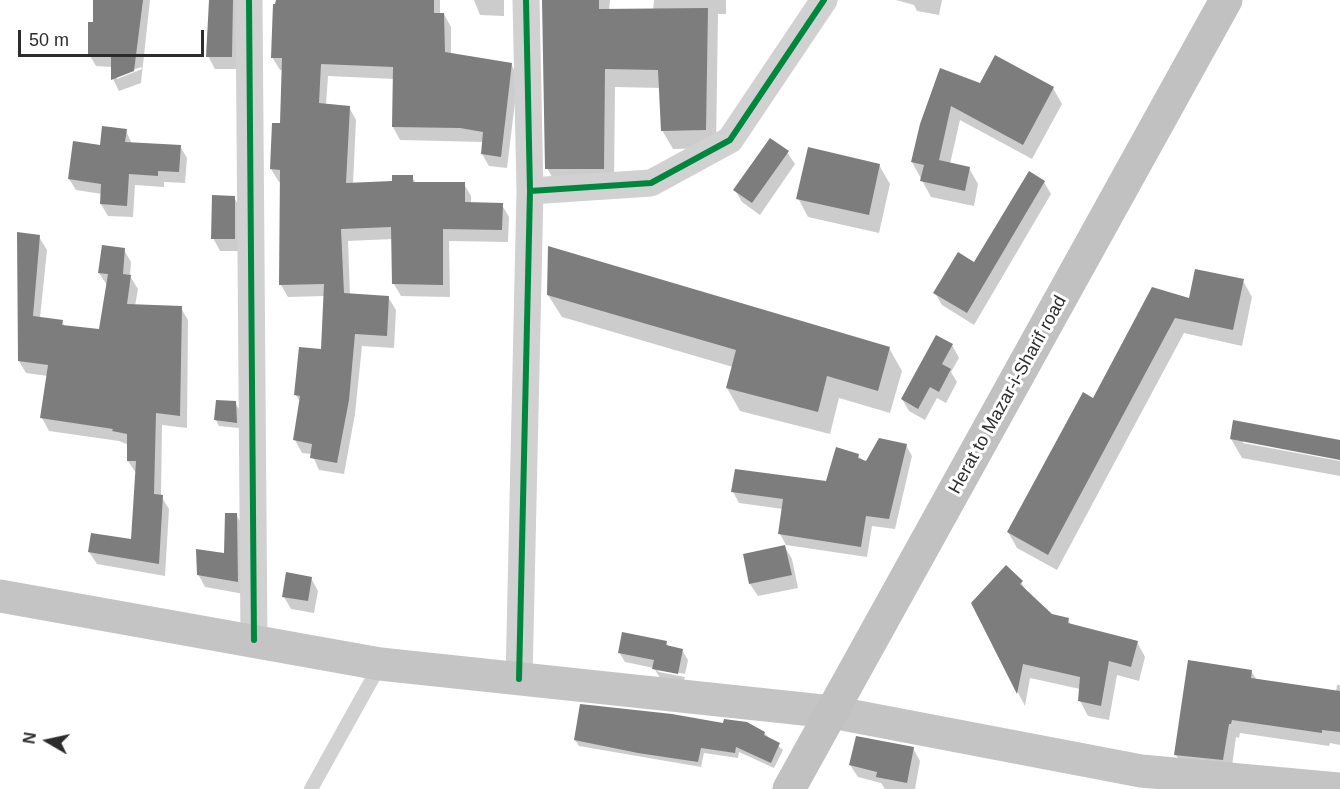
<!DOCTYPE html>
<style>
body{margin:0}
#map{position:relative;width:1340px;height:789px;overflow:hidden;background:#fff;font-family:Helvetica,sans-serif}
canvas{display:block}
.north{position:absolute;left:18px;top:711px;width:60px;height:60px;-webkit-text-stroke:4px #fff;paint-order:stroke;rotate:279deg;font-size:16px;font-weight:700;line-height:24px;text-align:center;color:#2c2c2c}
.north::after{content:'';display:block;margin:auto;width:21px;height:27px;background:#2c2c2c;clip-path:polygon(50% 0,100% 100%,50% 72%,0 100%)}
.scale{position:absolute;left:18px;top:30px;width:186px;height:27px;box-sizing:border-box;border:3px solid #2c2c2c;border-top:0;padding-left:8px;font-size:18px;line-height:21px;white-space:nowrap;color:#2c2c2c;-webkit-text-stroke:4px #fff;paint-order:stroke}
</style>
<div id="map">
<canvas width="1340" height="789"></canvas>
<div class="north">N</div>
<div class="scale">50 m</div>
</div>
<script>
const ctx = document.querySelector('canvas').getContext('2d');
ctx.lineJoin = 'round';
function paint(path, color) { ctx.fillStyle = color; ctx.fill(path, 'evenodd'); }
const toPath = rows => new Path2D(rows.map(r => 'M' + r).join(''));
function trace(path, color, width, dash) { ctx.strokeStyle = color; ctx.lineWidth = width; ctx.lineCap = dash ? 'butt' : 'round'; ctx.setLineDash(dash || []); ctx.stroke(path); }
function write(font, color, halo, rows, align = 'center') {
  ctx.font = font + ' Helvetica,sans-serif'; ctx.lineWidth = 6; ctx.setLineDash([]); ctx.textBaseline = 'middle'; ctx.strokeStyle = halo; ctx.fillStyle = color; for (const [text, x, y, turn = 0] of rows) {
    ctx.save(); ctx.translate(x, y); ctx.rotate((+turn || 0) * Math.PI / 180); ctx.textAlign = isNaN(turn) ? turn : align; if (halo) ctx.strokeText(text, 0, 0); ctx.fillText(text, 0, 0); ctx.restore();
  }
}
paint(toPath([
 [94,0,150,0,141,83,119,91,113,79,112,67,96,66,89,54,94,24],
 [141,67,142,69,117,79,117,76],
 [210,0,242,0,238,69,215,69,208,56],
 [277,0,440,0,440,14,444,14,451,27,451,55,511,64,518,77,507,168,489,166,482,154,484,142,400,140,393,127,394,79,328,76,326,105,349,107,356,120,353,184,393,183,412,177,416,183,464,184,471,196,471,203,502,205,509,217,508,242,449,241,450,297,401,296,394,284,393,239,348,241,350,295,388,297,396,310,394,348,362,346,355,414,344,474,319,470,312,454,302,453,295,440,301,403,296,395,323,350,325,296,288,297,281,285,282,182,279,182,271,169,282,124,283,70,280,70,272,57],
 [474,0,504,0,504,16,480,15],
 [544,0,610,0,609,11,653,11,654,0,726,0,726,14,718,14,716,148,673,149,662,130,661,88,615,87,614,187,558,187,547,168],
 [896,0,942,0,939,15,917,11,914,5],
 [981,84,1053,88,1062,104,1032,159,960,120,950,164,969,168,978,184,974,206,931,197,912,162,922,124],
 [126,131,132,144,180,146,187,158,185,183,164,182,164,187,135,185,133,217,108,216,101,204,102,194,76,190,69,179,101,146],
 [787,152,795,164,760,215,742,202,735,190],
 [879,165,890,184,879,233,808,217,798,198],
 [1044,182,1051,194,974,325,942,305,935,293,975,264],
 [234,197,241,210,241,251,220,251,213,238],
 [39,237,47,250,40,318,62,321,65,327,100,331,107,285,99,273,124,250,131,262,130,276,138,289,135,306,181,308,188,320,187,428,162,425,161,496,169,509,165,576,97,564,89,552,132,541,136,473,128,461,129,445,119,441,49,431,42,418,48,376,26,373,19,361],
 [1243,281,1252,297,1242,346,1184,333,1057,570,1017,548,1008,532,1094,400,1190,300],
 [548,295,889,348,902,371,890,413,839,398,830,434,740,411,727,388,733,367,562,317],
 [952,345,959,358,951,372,957,382,946,403,937,398,925,420,909,411,902,399],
 [235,403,239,409,239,428,219,426,216,420],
 [1231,439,1340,441,1340,458,1243,440,1243,443,1340,461,1340,476,1242,458],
 [906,445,912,456,895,529,872,526,867,557,786,545,780,534,783,509,739,503,733,492,827,483,858,456,867,463],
 [236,515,244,527,244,594,205,587,198,574,225,554],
 [785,547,792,559,798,588,758,596,750,584,744,555],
 [311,578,318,591,314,613,291,609,284,597],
 [1021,582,1029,595,1051,615,1068,619,1071,625,1137,642,1145,657,1139,681,1117,675,1109,720,1088,716,1080,701,1080,689,1030,678,1025,706,972,604],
 [666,642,669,647,682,650,688,660,685,674,655,668,659,672,685,677,683,683,660,678,654,668,625,662,619,652],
 [1251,671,1257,680,1336,691,1337,685,1340,685,1340,745,1330,743,1329,746,1240,733,1239,738,1236,737,1231,773,1184,769,1176,755],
 [764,733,783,750,774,768,739,752,738,758,704,753,701,767,579,746,575,740],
 [913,748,920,761,915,789,885,789,881,783,858,777,850,765]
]), '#0003');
paint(toPath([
 [93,0,143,0,134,71,111,80,111,55,88,54,88,22,93,22],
 [209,0,233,0,232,57,206,57],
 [276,0,434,0,434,13,444,13,445,52,512,63,501,157,481,154,483,132,460,128,392,127,393,67,321,64,319,103,350,106,346,183,392,181,392,175,413,175,413,182,465,182,465,202,503,203,502,230,443,229,443,285,392,284,391,227,341,229,344,293,389,296,387,336,355,334,349,400,337,463,310,458,312,444,293,440,300,396,294,395,299,347,321,349,324,284,279,285,280,170,270,169,272,123,280,123,282,58,271,58,273,4,275,4],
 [542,0,599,0,599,9,708,8,706,130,661,131,658,70,605,69,604,169,545,169],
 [995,55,1054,87,1023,145,951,106,939,160,970,167,965,191,920,181,924,165,911,162,920,124,940,68,980,83],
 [102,126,127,129,125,142,181,145,179,172,158,171,158,176,129,174,127,206,100,204,101,184,68,179,73,141,100,145],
 [770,138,789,151,752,203,733,190],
 [808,147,880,164,869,215,796,199],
 [1029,171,1045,181,967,313,933,293,958,252,974,262],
 [212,195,235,196,235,239,211,239],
 [17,232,40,235,33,316,63,320,62,325,99,329,108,274,98,273,102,245,125,248,123,274,131,275,127,304,182,306,180,416,156,413,154,494,163,495,159,564,88,552,91,533,131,539,136,461,127,461,127,434,112,431,113,429,40,418,48,365,18,361],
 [548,246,890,347,878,391,827,376,818,412,726,388,736,350,547,295],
 [1195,269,1244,279,1233,330,1175,318,1048,555,1007,532,1083,392,1093,398,1152,287,1189,298],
 [936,335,953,344,942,364,951,369,939,392,930,387,918,409,901,399],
 [216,400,236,401,237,423,214,420],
 [1233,420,1340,440,1340,460,1230,439],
 [879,438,907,444,889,519,866,516,861,547,778,534,783,499,731,492,735,469,826,481,836,447,859,454,858,458,866,461],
 [225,513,237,513,238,582,197,575,196,549,224,553],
 [785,545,792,575,749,584,743,554],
 [1006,565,1023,581,1020,584,1052,614,1069,618,1068,623,1138,641,1131,667,1109,661,1101,706,1078,701,1080,677,1023,664,1017,694,971,603],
 [286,572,312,577,308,601,282,597],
 [622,632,667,641,666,645,683,649,678,674,652,669,654,660,618,653],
 [1188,660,1252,670,1251,678,1340,691,1340,732,1322,730,1322,733,1232,720,1231,724,1229,724,1223,760,1174,755],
 [580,704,672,714,723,723,724,719,747,722,765,732,764,735,780,743,771,763,736,747,735,753,701,748,698,762,638,753,574,740],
 [856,736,914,747,907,783,876,777,877,772,849,765]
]), '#7d7d7d');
trace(toPath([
 [311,789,380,665]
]), '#d1d1d1', 14);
trace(toPath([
 [249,0,254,640],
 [530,191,651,183,730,140,824,0],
 [519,679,530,191,526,0]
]), '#d1d1d1', 27);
trace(toPath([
 [0,596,380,664,832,712,1141,771,1340,789]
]), '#c4c4c4', 33);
trace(toPath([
 [789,789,1226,0]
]), '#c1c1c1', 33);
trace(toPath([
 [249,0,254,640],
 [530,191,651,183,730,140,824,0],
 [519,679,530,191,526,0]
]), '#00873e', 6);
write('18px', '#2c2c2c', '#fff', [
 ["Herat to Mazar-i-Sharif road",1008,395,-61]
]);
</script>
